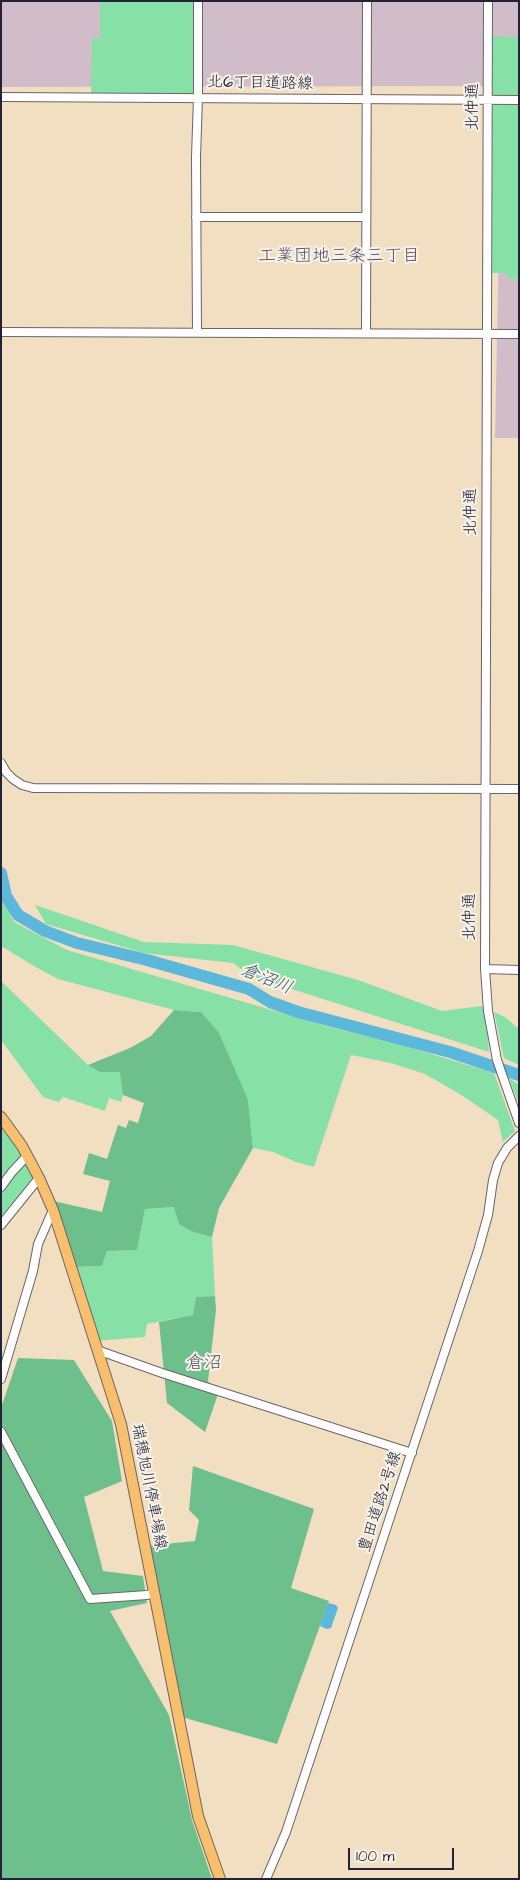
<!DOCTYPE html>
<meta charset="utf-8">
<style>
body{margin:0}
#map{position:relative;width:520px;height:1880px;overflow:hidden;background:#f2dec0;font-family:"Architects Daughter",sans-serif}
canvas{display:block}
.frame{position:absolute;inset:0;border:2px solid #22223b;pointer-events:none}
.scale{position:absolute;left:348px;top:1848px;width:106px;height:22px;box-sizing:border-box;border:2px solid #22223b;border-top:0;padding-left:6px;font-size:15px;line-height:18px;white-space:nowrap;color:#22223b;-webkit-text-stroke:4px #f7f3e8;paint-order:stroke}
</style>
<div id="map">
<canvas width="520" height="1880"></canvas>
<div class="frame"></div>
<div class="scale">100 m</div>
</div>
<script>
const ctx = document.querySelector('canvas').getContext('2d');
ctx.lineJoin = 'round';
function paint(path, color) { ctx.fillStyle = color; ctx.fill(path, 'evenodd'); }
const toPath = rows => new Path2D(rows.map(r => 'M' + r).join(''));
function trace(path, color, width, dash) { ctx.strokeStyle = color; ctx.lineWidth = width; ctx.lineCap = dash ? 'butt' : 'round'; ctx.setLineDash(dash || []); ctx.stroke(path); }
function write(font, color, halo, rows, align = 'center') {
  ctx.font = font + ' "Architects Daughter","Klee One",sans-serif'; ctx.lineWidth = 4; ctx.setLineDash([]); ctx.textBaseline = 'middle'; ctx.strokeStyle = halo; ctx.fillStyle = color; for (const [text, x, y, turn = 0] of rows) {
    ctx.save(); ctx.translate(x, y); ctx.rotate((+turn || 0) * Math.PI / 180); ctx.textAlign = isNaN(turn) ? turn : align; if (halo) ctx.strokeText(text, 0, 0); ctx.fillText(text, 0, 0); ctx.restore();
  }
}
paint(toPath([
 [1,1,519,1,519,438,495,438,502,86,1,87]
]), '#d1bdc9');
paint(toPath([
 [100,1,198,1,198,97,91,97,92,38,100,38],
 [488,36,519,37,519,279,510,279,505,273,487,273],
 [1,897,14,922,67,950,333,1028,395,1043,494,1073,515,1131,503,1142,498,1120,463,1096,425,1074,391,1063,351,1055,314,1167,296,1162,273,1152,253,1148,248,1100,201,1012,174,1010,58,979,34,966,1,946],
 [35,905,144,942,233,945,358,980,442,1011,481,1006,485,1008,489,1052,251,976,233,963,144,953,46,924],
 [1,981,88,1065,99,1072,121,1072,123,1095,121,1102,109,1098,105,1111,63,1097,59,1102,43,1097,1,1040],
 [494,1012,505,1017,519,1029,519,1065,504,1058],
 [509,1078,519,1085,519,1104],
 [1,1117,39,1178,1,1225],
 [174,1207,193,1232,212,1237,215,1296,196,1297,193,1315,147,1324,145,1337,94,1341,71,1267,102,1266,107,1251,137,1250,145,1209]
]), '#87e1a7');
paint(toPath([
 [174,1010,201,1012,219,1033,248,1100,253,1148,219,1208,212,1237,193,1232,179,1224,174,1207,145,1209,137,1250,107,1251,102,1266,71,1267,49,1200,102,1212,110,1181,83,1174,89,1153,107,1159,118,1125,126,1128,129,1120,138,1123,144,1103,123,1095,120,1072,99,1072,88,1065,130,1048,151,1036],
 [215,1296,216,1310,208,1381,218,1394,205,1432,167,1403,159,1322,193,1315,196,1297],
 [18,1358,74,1360,112,1421,122,1481,84,1497,103,1571,143,1576,147,1603,110,1611,169,1715,192,1820,212,1879,1,1879,1,1408],
 [193,1466,314,1509,291,1588,329,1601,277,1744,178,1716,145,1546,195,1541,199,1520,189,1510]
]), '#6dbf8c');
paint(toPath([
 [329,1603,336,1605,338,1608,331,1628,327,1629,320,1626,327,1605]
]), '#5cb8da');
trace(toPath([
 [1,873,6,896,18,915,45,931,77,943,147,960,249,989,270,1002,298,1012,450,1052,519,1075]
]), '#5cb8da', 12);
const minor = toPath([
 [488,1,485,969,488,1011,497,1060,519,1123],
 [1,97,519,100],
 [196,217,365,217],
 [1,332,519,334],
 [197,332,196,157,198,97,198,1],
 [366,333,367,1],
 [1,763,6,772,13,779,22,785,33,788,519,789],
 [485,969,519,970],
 [1,1187,12,1172,27,1156],
 [1,1225,39,1178],
 [97,1350,162,1373,412,1453],
 [1,1379,33,1271,38,1244,53,1210],
 [1,1432,90,1599,147,1595,154,1593],
 [266,1879,286,1832,478,1251,488,1215,493,1180,498,1163,507,1148,519,1136]
]);
const major = toPath([
 [1,1117,22,1146,39,1178,53,1210,121,1424,198,1816,220,1879]
]);
trace(minor, '#6b646a', 10);
trace(major, '#6b646a', 12);
trace(minor, '#fff', 8);
trace(major, '#f8bf6c', 10);
write('16px', '#22223b', '#f7f3e8', [
 ["北6丁目道路線",260,84,1],
 ["北仲通",474,107,-90],
 ["北仲通",472,512,-90],
 ["北仲通",471,917,-90],
 ["瑞穂旭川停車場線",148,1487,79],
 ["豊田道路2号線",381,1502,-72]
]);
write('18px', '#5b4e6b', '#f7f3e8', [
 ["工業団地三条三丁目",339,257],
 ["倉沼",204,1364]
]);
write('italic 18px', '#365673', '#f7f3e8', [
 ["倉沼川",266,980,22]
]);
</script>
